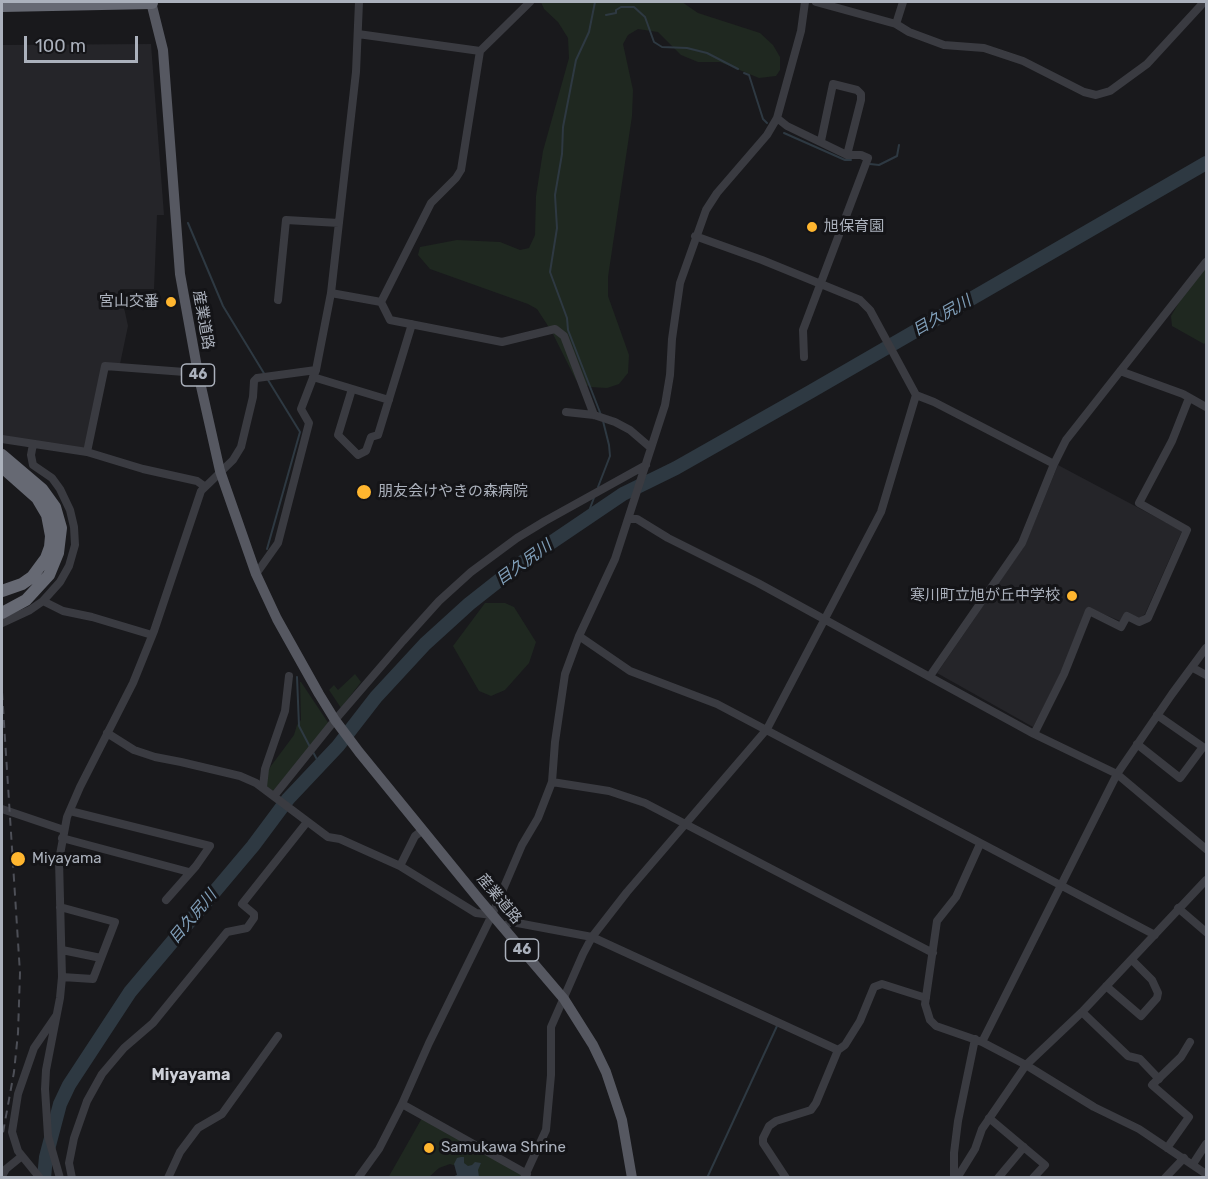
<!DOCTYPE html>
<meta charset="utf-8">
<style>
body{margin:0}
#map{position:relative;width:1208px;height:1179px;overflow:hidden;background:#19191c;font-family:Rubik,sans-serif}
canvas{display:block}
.frame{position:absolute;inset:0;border:3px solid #abb1bc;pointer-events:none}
.scale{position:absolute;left:24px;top:36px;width:114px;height:27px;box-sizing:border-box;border:3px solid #abb1bc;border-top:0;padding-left:8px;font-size:18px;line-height:21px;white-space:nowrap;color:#abb1bc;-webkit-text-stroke:4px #141417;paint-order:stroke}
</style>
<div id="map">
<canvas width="1208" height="1179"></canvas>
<div class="frame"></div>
<div class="scale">100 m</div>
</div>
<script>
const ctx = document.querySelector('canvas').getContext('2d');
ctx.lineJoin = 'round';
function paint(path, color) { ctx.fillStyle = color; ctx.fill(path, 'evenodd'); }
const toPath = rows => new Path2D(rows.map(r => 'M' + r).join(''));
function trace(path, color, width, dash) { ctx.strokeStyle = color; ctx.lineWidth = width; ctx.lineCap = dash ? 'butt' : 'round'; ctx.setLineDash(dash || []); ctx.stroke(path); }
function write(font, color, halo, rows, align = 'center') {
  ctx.font = font + ' Rubik,"Noto Sans JP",sans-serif'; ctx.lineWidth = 6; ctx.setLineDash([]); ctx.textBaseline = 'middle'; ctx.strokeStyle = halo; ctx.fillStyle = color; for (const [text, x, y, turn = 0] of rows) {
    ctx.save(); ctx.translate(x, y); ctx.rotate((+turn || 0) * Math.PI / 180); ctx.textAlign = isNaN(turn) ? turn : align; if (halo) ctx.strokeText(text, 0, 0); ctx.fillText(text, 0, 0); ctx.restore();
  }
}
paint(toPath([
 [151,44,164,215,157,215,154,289,120,289,128,326,120,364,102,364,85,449,2,436,2,45],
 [1058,465,1182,531,1145,614,1140,618,1126,613,1120,621,1087,607,1061,673,1033,727,937,673,1025,545]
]), '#252529');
paint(toPath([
 [541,2,682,2,698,13,760,33,773,45,780,57,780,70,776,76,759,78,720,62,698,62,681,55,658,32,638,29,628,35,623,44,633,90,632,116,608,277,608,296,629,355,628,373,619,384,607,388,590,387,576,380,552,332,537,309,528,304,430,269,418,255,420,247,457,240,500,242,520,250,529,248,535,235,536,196,543,151,569,58,568,38,558,22,544,9],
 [1206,257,1206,342,1204,344,1172,326,1171,316],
 [485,603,505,603,514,607,536,642,529,663,505,690,491,696,479,691,453,646],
 [355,674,361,682,341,708,329,690,334,685,338,690],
 [300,682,301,682,329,724,273,791,266,786,268,770,294,735,297,725,301,720],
 [422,1118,523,1175,522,1178,461,1177,460,1167,450,1164,439,1168,429,1177,388,1178]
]), '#1f2820');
paint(toPath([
 [461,1157,464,1157,464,1163,468,1166,472,1165,475,1162,481,1163,478,1170,479,1177,452,1177,457,1175,454,1164,457,1158]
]), '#2e3942');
trace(toPath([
 [595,2,589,32,576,60,563,127,562,154,555,195,557,228,550,272,567,318,568,330,601,415],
 [606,15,616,13,616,10,621,7,634,7,645,17,654,42,662,47,687,48,707,53,738,69],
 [744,73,749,75,763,119,767,123],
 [784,133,845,160,851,160],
 [870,164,879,165,897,156,899,145],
 [188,223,223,306,265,375],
 [598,487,610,456,609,445,603,421],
 [586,519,595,495],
 [267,549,300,432,268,380],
 [297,677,299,726,310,747],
 [313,752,320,765],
 [707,1178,777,1026]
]), '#2e3942', 2);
trace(toPath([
 [44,1178,46,1157,60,1104,69,1085,130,992,253,846,288,799,338,746,376,697,425,644,469,604,521,563,623,494,676,468,810,392,1206,163]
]), '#2e3942', 14);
trace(toPath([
 [816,2,896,24,909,32,944,45,984,48,1023,61,1084,92,1096,95,1110,91,1147,64,1204,2],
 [896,24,903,2],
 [358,34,480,51],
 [777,118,787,126,847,155,861,155,868,158,803,330,804,357],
 [821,141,833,84,857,90,861,94,861,100,847,155],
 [695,236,762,260,860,300,870,310,916,395,934,402,1054,464],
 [331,293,381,302,390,320,502,342,555,329,564,336,594,415],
 [278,300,286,220,339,223],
 [381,302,431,203,456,178,461,170,480,51,530,2],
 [1120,371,1183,394,1206,407],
 [313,377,389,400],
 [352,389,338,435,358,455,366,451,371,437,378,435,412,324],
 [566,412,594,415,615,422,630,430,651,448],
 [2,439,87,452,143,469,197,481,204,486],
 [87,452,105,366,198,373],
 [629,519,637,519,668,538,758,583,1034,734,1117,774,1206,849],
 [256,574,278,543,309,423,301,409,316,370,331,293,356,72,359,2],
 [43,601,63,611,92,617,152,635],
 [2,623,30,610,43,601,60,582,69,566,75,545,74,527,70,510,60,489,52,478,33,465,31,455,33,444],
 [579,636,630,671,717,704,1155,935],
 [1193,668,1206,675],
 [930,676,1022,543,1054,464,1066,440,1206,262],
 [107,733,134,750,155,757,181,762,240,776,256,783,328,837,340,839,400,866,476,913,492,915],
 [1034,734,1064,674,1089,611,1121,627,1127,616,1139,622,1148,618,1187,530,1139,503,1172,441,1189,398],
 [1137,744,1180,778,1203,747,1157,715],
 [552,782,609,791,645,803,933,953],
 [263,787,265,769,285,711,289,676],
 [274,796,335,720,403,641,439,601,471,572,517,538,545,521,646,465],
 [2,809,64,830],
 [70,811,210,846,196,866,166,900],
 [62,838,189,872],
 [980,844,956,897,937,921,925,1004,930,1020,936,1026,982,1042,1026,1065,1094,1107,1139,1129,1206,1174],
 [400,866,415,836,423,830],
 [60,907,115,922,93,979,62,977],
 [1178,908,1206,932],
 [502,927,512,922,592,937,838,1050],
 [62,950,101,958],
 [1106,986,1141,1016,1157,998,1158,993,1152,980,1132,960],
 [1082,1012,1128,1056,1140,1059,1159,1079],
 [982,1042,1117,774,1172,694,1206,648],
 [402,1104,527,1174],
 [989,1118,1045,1165,1033,1178],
 [1167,1148,1189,1117,1152,1085,1181,1057,1190,1042],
 [1193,1164,1206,1144],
 [2,1176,6,1169,22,1156],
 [40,1178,18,1151,12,1132,18,1094,34,1048,56,1016],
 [60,1178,48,1136,45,1089,46,1070,60,998,62,977,59,860,67,817,80,787,133,683,154,631,201,491,233,460,241,447,253,397,254,381,257,378,316,370],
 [72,1178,69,1163,74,1138,87,1101,102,1074,124,1048,153,1023,227,932,247,928,254,918,254,914,242,904,307,822],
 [168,1178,180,1152,198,1128,222,1114,278,1036],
 [358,1178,379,1149,402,1104,429,1043,492,915,522,845,538,818,552,782,555,742,565,674,579,636,615,559,665,405,670,375,672,339,680,283,706,210,717,193,767,135,777,118,801,31,805,2],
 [524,1178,546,1130,551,1075,551,1027,583,954,592,937,627,892,767,729,881,512,916,395],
 [786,1178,763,1143,763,1138,769,1126,776,1121,811,1110,816,1103,838,1050,845,1045,860,1021,874,987,882,984,926,998],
 [954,1178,954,1153,958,1121,975,1039],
 [957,1178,975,1149,982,1129,1026,1065,1082,1012,1206,880],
 [998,1178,1024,1147],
 [1165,1178,1184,1158]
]), '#3a3b41', 8);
trace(toPath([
 [151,2,163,50,180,274,198,373,220,471,256,574,277,619,319,694,335,720,359,752,478,898,564,999,593,1045,606,1072,622,1120,632,1178]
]), '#565861', 10);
trace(toPath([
 [2,6,152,3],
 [2,455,42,489,55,507,61,528,58,553,49,575,26,600,2,613],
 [2,467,37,498,47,515,51,536,50,547,46,558,32,577,22,584,2,591]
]), '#666973', 12);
trace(toPath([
 [2,692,20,973,18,1033,14,1072,2,1138]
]), '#4d4f57', 2, [8, 6]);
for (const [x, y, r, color] of [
 [812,227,6,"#ffb62f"],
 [171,302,6,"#ffb62f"],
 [364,492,8,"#ffb62f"],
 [1072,596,6,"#ffb62f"],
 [18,859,8,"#ffb62f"],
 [429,1148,6,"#ffb62f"]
]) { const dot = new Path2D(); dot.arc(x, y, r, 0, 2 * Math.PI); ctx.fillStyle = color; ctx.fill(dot); trace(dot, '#141417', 2); }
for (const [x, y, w] of [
 [198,375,33],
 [522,950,33]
]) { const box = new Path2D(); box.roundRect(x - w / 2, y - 11, w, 22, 4.5); ctx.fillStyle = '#141417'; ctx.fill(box); trace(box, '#abb1bc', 1.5); }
write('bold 14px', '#abb1bc', null, [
 ["46",198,375],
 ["46",522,950]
]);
write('15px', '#abb1bc', '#141417', [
 ["旭保育園",824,227],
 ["宮山交番",159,302,"right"],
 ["朋友会けやきの森病院",378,492],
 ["寒川町立旭が丘中学校",1060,596,"right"],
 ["Miyayama",32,859],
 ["Samukawa Shrine",441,1148]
], 'left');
write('15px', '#abb1bc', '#141417', [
 ["産業道路",203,320,80],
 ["産業道路",499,899,50]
]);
write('italic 16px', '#809fb9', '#141417', [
 ["目久尻川",942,316,-30],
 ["目久尻川",524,563,-36],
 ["目久尻川",193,917,-50]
]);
write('bold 16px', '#cdd0d8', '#141417', [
 ["Miyayama",191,1075]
]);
</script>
